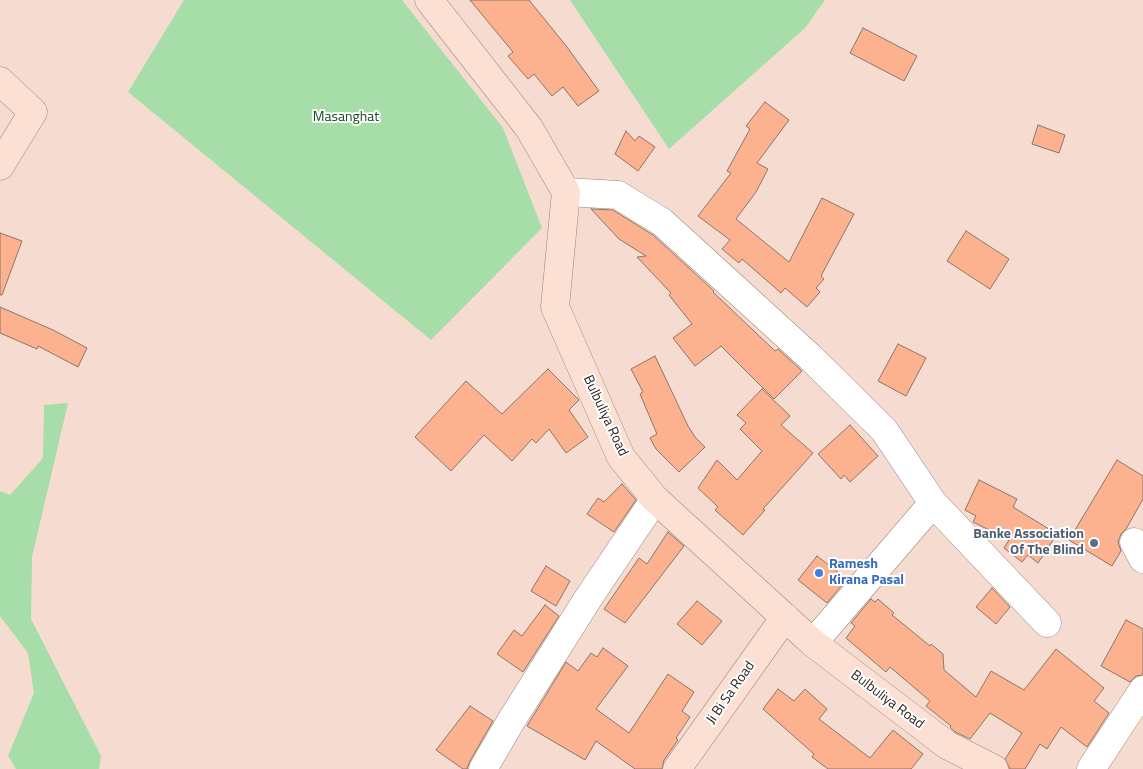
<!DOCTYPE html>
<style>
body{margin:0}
canvas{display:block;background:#f6dcd0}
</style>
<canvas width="1143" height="769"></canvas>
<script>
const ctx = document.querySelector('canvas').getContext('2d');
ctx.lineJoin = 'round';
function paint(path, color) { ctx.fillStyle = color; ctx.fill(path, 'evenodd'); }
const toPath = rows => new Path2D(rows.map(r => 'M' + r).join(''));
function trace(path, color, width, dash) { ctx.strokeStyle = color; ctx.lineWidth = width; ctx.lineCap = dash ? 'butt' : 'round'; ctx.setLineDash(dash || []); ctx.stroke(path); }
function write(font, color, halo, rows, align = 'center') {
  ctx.font = font + ' "Titillium Web",sans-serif'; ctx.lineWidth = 4; ctx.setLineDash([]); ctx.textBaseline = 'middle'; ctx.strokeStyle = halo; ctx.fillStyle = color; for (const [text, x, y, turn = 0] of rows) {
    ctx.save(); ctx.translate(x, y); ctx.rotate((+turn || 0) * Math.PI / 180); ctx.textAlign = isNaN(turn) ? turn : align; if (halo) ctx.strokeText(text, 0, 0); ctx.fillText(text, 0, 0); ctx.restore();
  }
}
paint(toPath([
 [184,0,402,0,503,128,542,228,431,340,128,92],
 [570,0,825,0,805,28,669,149],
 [68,403,32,557,31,619,101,756,99,769,16,769,8,756,34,693,28,653,0,616,0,491,10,495,43,458,44,405]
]), '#a6dda8');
const building = toPath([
 [470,0,529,0,567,47,599,91,578,106,563,87,552,96,534,74,528,79,508,56,513,52,470,0],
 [863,28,917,56,904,81,850,53,863,28],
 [765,102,789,120,757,163,768,169,756,192,736,219,789,262,822,198,854,214,821,276,824,279,816,288,820,292,807,307,785,288,781,293,742,259,739,263,722,249,730,240,698,216,731,173,727,171,750,129,746,126,765,102],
 [1038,125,1065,135,1059,153,1032,144,1038,125],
 [626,131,635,141,639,136,655,147,638,171,615,154,626,131],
 [591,209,613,210,653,235,714,291,713,292,775,351,778,349,802,371,774,399,721,346,695,366,673,338,692,324,669,295,671,293,637,257,646,256,619,239,591,209],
 [966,231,1009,259,990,289,947,261,966,231],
 [0,233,22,241,2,295,0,295,0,233],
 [0,307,53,330,87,348,78,367,38,346,37,349,0,333,0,307],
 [898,344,926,358,906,396,878,381,898,344],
 [655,356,688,426,695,437,705,447,679,472,656,449,650,438,657,434,640,394,643,392,631,369,655,356],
 [548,369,579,400,569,410,588,437,566,453,549,429,536,443,532,439,512,461,484,435,451,471,415,437,466,381,502,414,548,369],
 [762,389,790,416,781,425,813,453,763,509,765,510,743,535,715,510,718,507,698,488,717,460,737,480,762,451,740,429,746,423,737,415,762,389],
 [850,425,878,456,850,482,844,475,841,479,818,454,850,425],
 [1117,460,1143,476,1143,499,1126,529,1121,534,1118,542,1121,551,1112,566,1069,540,1117,460],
 [979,480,1017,499,1013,507,1057,534,1038,563,1028,555,1022,562,1004,548,1009,540,973,522,976,516,965,510,979,480],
 [622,484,636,500,614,532,587,514,598,498,604,502,622,484],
 [668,532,684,546,625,623,604,609,639,558,647,564,668,532],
 [817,556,847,579,827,603,798,580,817,556],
 [546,566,570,581,556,606,531,591,546,566],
 [992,588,1010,607,996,624,976,607,992,588],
 [871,599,875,602,878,599,894,613,892,615,930,646,931,644,943,654,944,670,976,697,991,671,1024,690,1056,649,1104,688,1094,701,1109,713,1087,747,1061,727,1047,749,1040,744,1025,769,1010,769,1005,759,1022,733,990,713,970,739,955,732,950,727,951,726,926,706,930,701,890,667,886,672,846,638,855,626,851,623,871,599],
 [697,601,722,621,702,645,677,624,697,601],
 [545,605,559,616,523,672,497,654,514,630,522,636,545,605],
 [1126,620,1143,629,1143,672,1142,675,1136,676,1130,682,1101,666,1126,620],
 [603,648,628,666,596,709,629,733,668,674,694,692,682,711,690,717,676,738,678,740,664,760,662,769,635,769,596,741,585,760,527,726,566,662,578,671,591,653,597,657,603,648],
 [778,689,794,701,805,689,827,709,819,719,870,758,893,730,923,754,911,769,828,769,812,757,814,754,763,709,778,689],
 [470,706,493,721,470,761,467,769,463,769,436,750,470,706]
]);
paint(building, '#fcb18f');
trace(building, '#8c756b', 1);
const street = toPath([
 [566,192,618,195,662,222,810,357,884,430,933,503],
 [1134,542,1143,559],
 [813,643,933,503,1047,623],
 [483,769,511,721,587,600,655,499],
 [1091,769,1143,690]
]);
const secondary = toPath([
 [429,0,529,128,566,192,555,307,621,457,655,499,813,643,947,745,994,769],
 [0,81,33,112,0,166],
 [677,769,785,617]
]);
trace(street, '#9f877c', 29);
trace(secondary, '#9f877c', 29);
trace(street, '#fff', 28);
trace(secondary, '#fce0d3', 28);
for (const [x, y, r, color] of [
 [1094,543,5,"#5c6f8a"],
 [819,573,5,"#3f7fe0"]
]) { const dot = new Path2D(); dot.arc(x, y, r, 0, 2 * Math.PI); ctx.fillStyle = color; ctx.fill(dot); trace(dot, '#fff', 2); }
write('14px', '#0f4e1a', '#fff', [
 ["Masanghat",346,118]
]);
write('14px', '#2a211d', '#fff', [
 ["Bulbuliya Road",605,416,65],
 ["Ji Bi Sa Road",731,693,-55],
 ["Bulbuliya Road",887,700,37]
]);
write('bold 14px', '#4e5e75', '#fff', [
 ["Banke Association",1084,535],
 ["Of The Blind",1084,551]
], 'right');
write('bold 14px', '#366cbe', '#fff', [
 ["Ramesh",829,565],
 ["Kirana Pasal",829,581]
], 'left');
</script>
